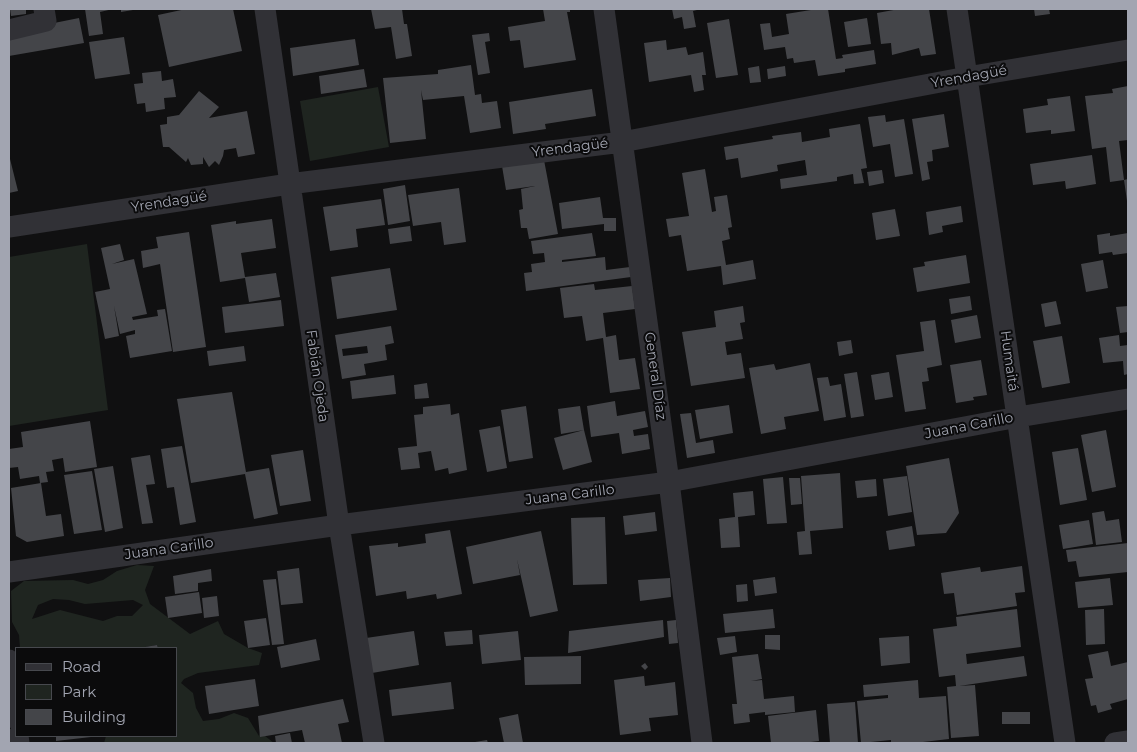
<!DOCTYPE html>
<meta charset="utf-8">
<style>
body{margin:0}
#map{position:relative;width:1137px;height:752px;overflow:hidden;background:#101011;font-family:Montserrat,sans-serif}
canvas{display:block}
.frame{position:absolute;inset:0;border:10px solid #a2a5b1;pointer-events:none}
.legend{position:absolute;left:15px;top:647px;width:162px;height:90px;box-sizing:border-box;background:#0b0b0c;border:1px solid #47494e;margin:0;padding:6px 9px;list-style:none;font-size:15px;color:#a2a5b1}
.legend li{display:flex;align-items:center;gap:10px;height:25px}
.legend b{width:25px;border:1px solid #47494e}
</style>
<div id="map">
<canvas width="1137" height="752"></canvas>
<div class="frame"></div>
<ul class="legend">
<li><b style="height:6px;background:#313136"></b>Road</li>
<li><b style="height:14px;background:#1f2520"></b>Park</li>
<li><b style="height:14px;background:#444549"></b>Building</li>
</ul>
</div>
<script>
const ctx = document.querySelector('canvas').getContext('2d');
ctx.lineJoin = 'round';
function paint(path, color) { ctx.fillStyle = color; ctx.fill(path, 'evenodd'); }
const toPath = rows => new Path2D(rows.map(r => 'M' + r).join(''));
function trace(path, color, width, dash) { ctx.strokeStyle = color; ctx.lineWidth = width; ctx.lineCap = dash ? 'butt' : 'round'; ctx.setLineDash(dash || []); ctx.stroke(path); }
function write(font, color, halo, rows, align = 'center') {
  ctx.font = font + ' Montserrat,sans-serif'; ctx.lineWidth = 4; ctx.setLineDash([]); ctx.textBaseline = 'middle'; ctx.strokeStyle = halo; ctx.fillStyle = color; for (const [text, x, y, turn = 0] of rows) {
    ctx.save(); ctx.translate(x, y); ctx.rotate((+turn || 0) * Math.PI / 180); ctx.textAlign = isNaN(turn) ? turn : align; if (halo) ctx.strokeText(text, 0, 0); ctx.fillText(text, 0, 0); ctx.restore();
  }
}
paint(toPath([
 [378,87,389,147,310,161,300,101],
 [87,244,108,410,9,426,9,257],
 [137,565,154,566,145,590,150,604,190,634,218,621,224,634,248,648,262,653,259,665,198,673,184,679,181,683,193,693,196,708,203,721,219,719,234,713,248,718,259,736,260,732,274,743,104,743,106,736,176,736,176,648,158,648,157,645,139,648,20,648,19,635,12,622,11,591,24,581,73,580,88,584,103,580,117,571],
 [53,599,69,600,85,604,133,600,143,605,132,616,117,616,103,621,60,610,32,619,38,605]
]), '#1f2520');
paint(toPath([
 [10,9,26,9,26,14,11,16],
 [85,9,113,9,100,12,103,34,89,36],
 [121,9,133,9,133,10,121,12],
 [186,9,233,9,242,51,169,67,158,15],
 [371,9,402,9,404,24,407,24,412,56,396,59,391,27,375,29],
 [543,9,570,9,570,12,567,12,576,60,524,68,520,40,510,41,508,27,545,21],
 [672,9,701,9,693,11,696,27,684,29,682,17,674,19],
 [817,9,828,9,836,59,843,58,842,55,874,50,876,64,845,69,845,72,818,76,815,60,794,63,793,58,787,59,785,47,764,50,760,24,770,23,772,37,789,34,786,14],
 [899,9,929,9,936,54,921,56,919,48,892,55,891,43,881,44,877,13],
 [1034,9,1049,9,1050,14,1035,16],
 [79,18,84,43,9,56,9,32],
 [867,18,871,44,848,47,844,22],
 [729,19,738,75,716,78,707,23],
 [489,33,490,41,485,42,490,73,478,75,472,35],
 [124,37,130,74,95,79,89,42],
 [355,39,359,65,293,76,290,48],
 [666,40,667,50,686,47,688,55,703,52,706,75,702,75,704,90,694,92,691,75,649,82,644,43],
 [471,65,475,95,481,94,482,103,497,101,501,128,470,133,464,96,423,100,421,90,426,139,390,143,383,78,438,74,438,70],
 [759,66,761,82,750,83,748,68],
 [785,66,786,76,768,79,767,69],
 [364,69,367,87,321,94,319,76],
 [161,71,162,81,173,79,176,97,164,98,165,109,146,112,145,103,137,104,134,84,143,83,142,73],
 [1128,86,1128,140,1119,141,1124,180,1128,179,1127,201,1124,180,1110,182,1106,147,1092,149,1085,96,1113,93,1112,89],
 [592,89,596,116,545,124,546,129,513,134,509,102],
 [199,91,219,107,209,118,247,111,255,154,238,157,236,148,224,150,223,156,219,165,215,161,209,167,203,157,203,164,191,165,188,158,186,162,169,147,163,147,160,125,167,124,167,117,179,115],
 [1070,96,1075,131,1051,134,1051,130,1026,133,1023,109,1048,105,1047,99],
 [944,114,949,147,932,150,933,161,927,162,930,179,922,181,912,119],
 [885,115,886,122,904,119,913,174,895,177,890,144,873,147,868,117],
 [860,124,867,168,861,169,864,183,854,184,853,174,837,177,837,181,781,189,780,179,807,175,805,160,777,165,778,171,741,178,738,158,726,160,724,147,773,139,772,136,801,132,802,142,830,137,829,129],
 [9,155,18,191,9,193],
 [1092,155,1096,184,1066,189,1065,181,1033,185,1030,164],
 [544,160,558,234,529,239,527,228,521,228,519,210,523,209,521,189,535,186,506,190,502,166],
 [705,169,712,212,716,211,714,197,727,195,732,227,728,228,730,239,722,241,726,265,753,260,756,279,723,285,721,266,687,271,681,235,669,237,666,219,689,216,682,173],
 [882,170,884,183,869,186,867,172],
 [405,185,410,221,388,225,383,189],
 [459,188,466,242,444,245,441,222,413,226,408,195],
 [600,197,603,218,616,218,616,231,604,231,604,224,562,229,559,203],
 [381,199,385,225,356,229,358,247,330,251,323,207],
 [961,206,963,222,942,226,943,232,929,235,926,212],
 [895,209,900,236,876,240,872,213],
 [272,219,276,248,241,253,245,277,276,273,280,297,249,302,245,278,220,282,211,225,236,221,236,224],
 [410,226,412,241,390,244,388,229],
 [189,232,206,347,173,352,160,264,143,268,141,251,158,248,156,237],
 [592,233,596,256,562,260,562,262,605,257,606,270,630,267,631,277,526,291,524,273,532,272,531,264,545,262,544,253,533,254,531,241],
 [1110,233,1110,236,1128,233,1128,253,1113,255,1112,252,1099,254,1097,235],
 [120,244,124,260,112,264,134,259,147,314,132,317,133,320,158,316,157,310,165,309,172,351,130,358,126,336,135,334,135,330,120,334,114,306,119,336,105,339,95,292,110,289,101,248],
 [966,255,970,283,917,292,913,268,925,266,924,262],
 [1103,260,1108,288,1086,292,1081,264],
 [390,268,397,310,337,319,331,277],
 [594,284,595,290,632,286,635,309,603,313,606,337,616,335,619,360,635,358,640,389,610,393,603,338,586,341,582,316,564,318,560,288],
 [970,296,972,310,951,314,949,299],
 [281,300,284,326,225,333,222,307],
 [1056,301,1061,324,1045,327,1041,304],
 [743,306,745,322,740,323,743,339,725,342,727,355,741,353,745,378,691,386,682,332,716,327,714,311],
 [1128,306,1128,332,1120,333,1116,307],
 [977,315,981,338,955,343,951,320],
 [935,320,942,365,927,368,929,381,922,382,926,409,905,412,896,355,924,351,920,322],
 [391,326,394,343,385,345,387,360,364,364,366,375,342,379,335,335],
 [367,346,368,353,343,356,342,349],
 [1119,335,1120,346,1128,345,1128,374,1124,375,1123,361,1103,363,1099,338],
 [1062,336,1070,383,1042,388,1033,341],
 [851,340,853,353,839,356,837,342],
 [244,346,246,361,209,366,207,351],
 [981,360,987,395,973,397,974,400,956,403,950,365],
 [810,363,819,411,784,417,786,429,761,434,749,368,774,364,776,370],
 [857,372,864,416,851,418,844,374],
 [889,372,893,397,875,400,871,375],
 [394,375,396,394,352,399,350,381],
 [828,377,830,386,841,384,846,417,824,421,817,378],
 [427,383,429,398,415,399,414,385],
 [232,392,246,472,269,468,278,514,254,519,245,474,191,483,177,399],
 [615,401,617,416,645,411,648,427,633,430,634,436,648,434,650,449,622,454,619,433,591,437,587,406],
 [450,404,451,415,459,413,467,470,449,474,448,468,435,471,431,451,418,453,420,468,401,470,398,448,417,446,414,415,423,414,423,407],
 [729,405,733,433,700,439,695,410],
 [526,406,533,458,509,462,501,410],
 [580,406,584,430,561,434,558,409],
 [691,413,696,443,713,440,715,453,687,458,680,414],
 [90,421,97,467,65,472,63,458,52,460,54,471,46,472,48,482,40,483,39,476,20,479,18,467,9,468,9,449,23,447,21,432],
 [500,426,507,468,487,472,479,430],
 [584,430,592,462,563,470,554,438],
 [1106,430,1116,487,1092,492,1081,435],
 [182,446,196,522,180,525,174,487,167,488,161,449],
 [1078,448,1087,500,1060,505,1052,452],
 [303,450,311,501,280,506,271,455],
 [150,455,155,484,146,485,153,523,142,524,131,458],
 [949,458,959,513,946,533,917,535,906,466],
 [113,466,123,528,105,532,94,469],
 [92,471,102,530,74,534,64,475],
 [840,473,843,528,810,531,812,554,799,555,797,532,805,531,801,476],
 [907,476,912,512,888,516,883,479],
 [783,477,787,523,767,524,763,479],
 [789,478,800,478,802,504,791,505],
 [876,479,877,496,857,498,855,481],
 [41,483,46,516,61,514,64,536,27,542,16,536,11,488],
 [753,491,755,515,738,517,740,547,721,548,719,519,735,517,733,493],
 [1104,511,1106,521,1119,519,1122,542,1096,545,1092,513],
 [655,512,657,531,625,535,623,516],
 [605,517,607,584,573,585,571,518],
 [1089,520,1093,544,1063,549,1059,525],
 [912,526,915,546,889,550,886,531],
 [450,530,462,594,437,599,436,594,407,599,406,591,376,596,369,546,398,543,398,547,426,543,425,534],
 [541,531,558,611,530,617,517,559,520,575,473,584,466,547],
 [1128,543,1128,572,1079,577,1076,561,1068,562,1066,550],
 [1022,566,1025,592,1015,593,1017,606,957,615,954,593,944,594,941,573,980,567,981,572],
 [299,568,303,603,281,605,277,571],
 [211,569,212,581,198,583,198,591,175,594,173,576],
 [775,577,777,593,755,596,753,580],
 [670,578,671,597,640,601,638,580],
 [1110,578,1113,605,1078,608,1075,582],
 [276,579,284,644,272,645,263,580],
 [747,584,748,601,737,602,736,585],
 [199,592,202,613,168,618,165,597],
 [217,596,219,616,204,618,202,598],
 [773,609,775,628,725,633,723,614],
 [1017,609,1021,647,966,654,967,664,1024,656,1027,676,959,686,975,685,979,736,951,738,947,687,956,686,955,675,939,677,933,629,957,626,956,617],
 [1104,609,1105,644,1086,645,1085,610],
 [266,618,270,645,248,648,244,621],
 [663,620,664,637,568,653,569,631],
 [676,620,678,643,669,644,667,621],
 [472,630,473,644,446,646,444,632],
 [414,631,419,665,372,673,366,638],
 [518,631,521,660,482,664,479,635],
 [765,635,780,635,780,650,765,649],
 [735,636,737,652,720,655,717,638],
 [909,636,910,663,881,666,879,638],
 [316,639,320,660,281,668,277,647],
 [157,645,158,648,145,648,145,647],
 [1108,651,1111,666,1128,662,1128,699,1110,704,1112,709,1098,713,1096,705,1091,706,1085,679,1093,678,1088,655],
 [758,654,762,679,751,681,762,680,764,699,794,696,795,712,765,715,765,712,749,714,750,722,734,724,732,704,737,704,732,657],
 [581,656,581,684,525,685,524,657],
 [645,663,648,667,645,670,641,666],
 [644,676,645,686,675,682,678,715,649,718,651,731,620,735,614,680],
 [255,679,259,706,209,714,205,686],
 [918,680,919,698,946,696,949,739,923,742,923,743,891,743,891,740,861,743,857,701,888,698,888,695,864,697,863,685],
 [451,682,454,709,392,716,389,690],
 [343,699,349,722,338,724,342,743,305,743,302,730,260,737,258,716],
 [855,702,858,743,830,743,827,704],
 [816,710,819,741,803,743,771,743,768,716],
 [1002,712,1030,712,1030,724,1002,724],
 [518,714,523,743,504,743,499,718],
 [290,733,292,743,276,743,275,736],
 [56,736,91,736,91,737,56,741],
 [487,740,488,743,475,743,475,742]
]), '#444549');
trace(toPath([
 [265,9,339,525,374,743],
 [604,9,669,482,702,743],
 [957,9,1065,743],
 [9,30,46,21,44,9],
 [9,227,289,184,622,142,967,77,1128,50],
 [9,572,339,525,669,482,1018,417,1128,399],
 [9,660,16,719],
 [18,736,19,743],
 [1115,743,1128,741]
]), '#313136', 21);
write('14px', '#a2a5b1', '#0b0b0c', [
 ["Yrendagüé",969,77,-10],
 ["Yrendagüé",570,148,-7],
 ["Yrendagüé",169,202,-9],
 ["Humaitá",1009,361,82],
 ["Fabián Ojeda",317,376,82],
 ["General Díaz",655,376,82],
 ["Juana Carillo",969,426,-11],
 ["Juana Carillo",570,495,-7],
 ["Juana Carillo",169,549,-8]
]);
</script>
